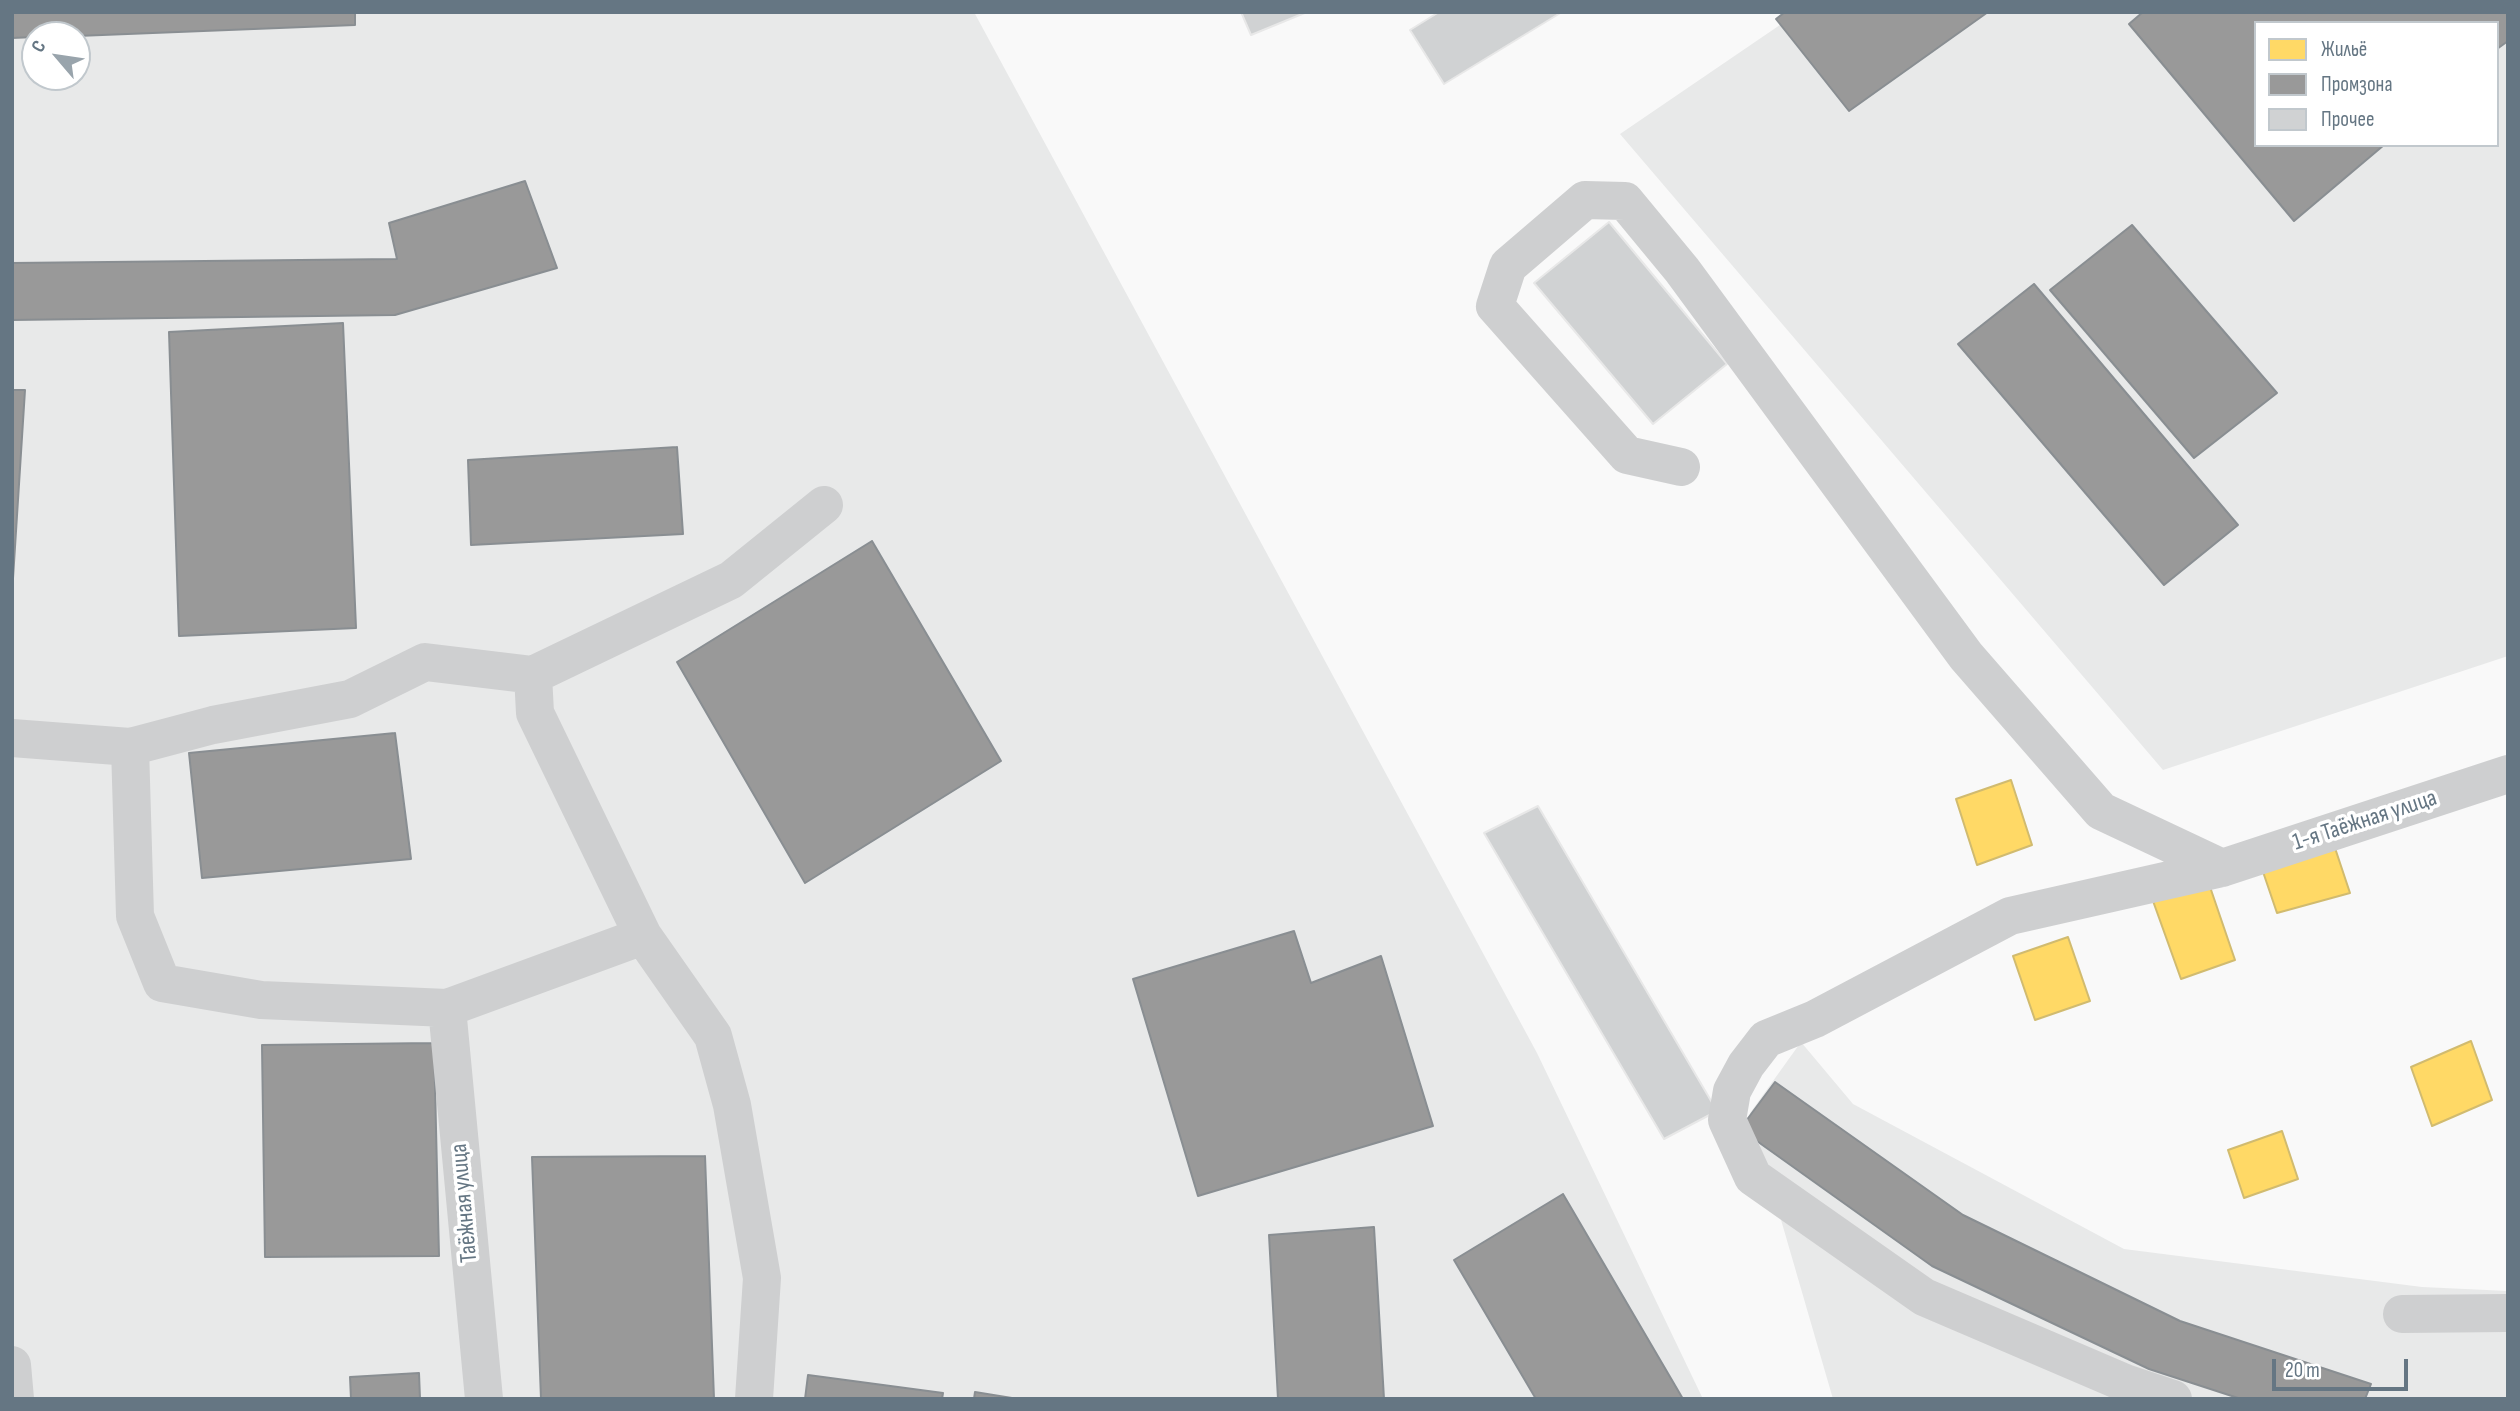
<!DOCTYPE html>
<meta charset="utf-8">
<style>
body{margin:0}
#map{position:relative;width:2520px;height:1411px;overflow:hidden;background:#f9f9f9;font-family:"Sofia Sans Condensed",sans-serif}
canvas{display:block}
.frame{position:absolute;inset:0;border:14px solid #657683;pointer-events:none}
.legend{position:absolute;left:2254px;top:21px;width:245px;height:126px;box-sizing:border-box;background:#fff;border:2px solid #c1c8cd;margin:0;padding:9px 12px;list-style:none;font-size:21px;color:#657683}
.legend li{display:flex;align-items:center;gap:14px;height:35px}
.legend b{width:35px;border:2px solid #c1c8cd}
.north{position:absolute;left:21px;top:21px;width:70px;height:70px;box-sizing:border-box;background:#fff;border:2px solid #c1c8cd;border-radius:50%;rotate:299deg;font-size:19px;font-weight:700;line-height:28px;text-align:center;color:#657683}
.north::after{content:'';display:block;margin:auto;width:24px;height:32px;background:#99a4ac;clip-path:polygon(50% 0,100% 100%,50% 72%,0 100%)}
.scale{position:absolute;left:2272px;top:1359px;width:136px;height:32px;box-sizing:border-box;border:4px solid #657683;border-top:0;padding-left:9px;font-size:21px;line-height:24px;white-space:nowrap;color:#657683;-webkit-text-stroke:5px #fff;paint-order:stroke}
</style>
<div id="map">
<canvas width="2520" height="1411"></canvas>
<div class="frame"></div>
<ul class="legend">
<li><b style="height:19px;background:#ffd966"></b>Жильё</li>
<li><b style="height:19px;background:#999"></b>Промзона</li>
<li><b style="height:19px;background:#d0d2d3"></b>Прочее</li>
</ul>
<div class="north">С</div>
<div class="scale">20 m</div>
</div>
<script>
const ctx = document.querySelector('canvas').getContext('2d');
ctx.lineJoin = 'round';
function paint(path, color) { ctx.fillStyle = color; ctx.fill(path, 'evenodd'); }
const toPath = rows => new Path2D(rows.map(r => 'M' + r).join(''));
function trace(path, color, width, dash) { ctx.strokeStyle = color; ctx.lineWidth = width; ctx.lineCap = dash ? 'butt' : 'round'; ctx.setLineDash(dash || []); ctx.stroke(path); }
function write(font, color, halo, rows, align = 'center') {
  ctx.font = font + ' "Sofia Sans Condensed",sans-serif'; ctx.lineWidth = 7; ctx.setLineDash([]); ctx.textBaseline = 'middle'; ctx.strokeStyle = halo; ctx.fillStyle = color; for (const [text, x, y, turn = 0] of rows) {
    ctx.save(); ctx.translate(x, y); ctx.rotate((+turn || 0) * Math.PI / 180); ctx.textAlign = isNaN(turn) ? turn : align; if (halo) ctx.strokeText(text, 0, 0); ctx.fillText(text, 0, 0); ctx.restore();
  }
}
paint(toPath([
 [12,12,974,12,1537,1053,1703,1399,12,1399],
 [35,35,77,35,77,77,35,77],
 [1799,12,2508,12,2508,656,2163,770,1620,134],
 [2256,23,2497,23,2497,145,2256,145],
 [1801,1042,1853,1104,2124,1249,2422,1287,2508,1291,2508,1399,1833,1399,1750,1113]
]), '#e8e9e9');
const homes = toPath([
 [2011,780,2032,845,1977,865,1956,799,2011,780],
 [2333,842,2350,893,2277,913,2260,863,2333,842],
 [2208,881,2235,960,2181,979,2153,901,2208,881],
 [2068,937,2090,1001,2035,1020,2013,956,2068,937],
 [2471,1041,2492,1100,2432,1126,2411,1067,2471,1041],
 [2282,1131,2298,1179,2244,1198,2228,1150,2282,1131]
]);
paint(homes, '#ffd966');
trace(homes, '#d1bb6f', 2);
const industry = toPath([
 [12,12,355,12,355,25,77,36,35,35,35,37,12,38,12,12],
 [1785,12,1988,12,1849,111,1776,19,1785,12],
 [2143,12,2508,12,2508,41,2497,49,2497,23,2256,23,2256,145,2384,145,2294,221,2129,24,2143,12],
 [525,181,557,268,395,315,12,320,12,263,397,259,389,223,525,181],
 [2132,225,2277,393,2194,458,2050,290,2132,225],
 [2034,284,2238,525,2164,585,1958,344,2034,284],
 [343,323,356,628,179,636,169,332,343,323],
 [12,390,25,390,12,594,12,390],
 [677,447,683,534,471,545,468,460,677,447],
 [872,541,1001,761,805,883,677,662,872,541],
 [395,733,411,859,202,878,189,753,395,733],
 [1294,931,1311,983,1381,956,1433,1126,1198,1196,1133,979,1294,931],
 [434,1043,439,1256,265,1257,262,1045,434,1043],
 [1775,1082,1963,1215,2180,1321,2371,1384,2365,1399,2241,1399,2149,1369,1932,1266,1740,1129,1775,1082],
 [705,1156,714,1399,541,1399,532,1157,705,1156],
 [1563,1194,1683,1399,1536,1399,1454,1260,1563,1194],
 [1374,1227,1384,1399,1278,1399,1269,1235,1374,1227],
 [419,1373,420,1399,351,1399,350,1377,419,1373],
 [808,1375,943,1393,942,1399,805,1399,808,1375],
 [975,1392,1018,1399,974,1399,975,1392]
]);
paint(industry, '#999');
trace(industry, '#898e92', 2);
const building = toPath([
 [1241,12,1307,12,1251,35,1241,12],
 [1439,12,1562,12,1444,84,1410,30,1439,12],
 [1609,222,1727,364,1653,424,1534,283,1609,222],
 [1538,806,1717,1111,1664,1139,1484,833,1538,806]
]);
paint(building, '#d0d2d3');
trace(building, '#e8e8e8', 2);
trace(toPath([
 [1681,467,1627,455,1495,306,1508,266,1585,200,1625,201,1682,270,1966,656,2101,811,2222,868],
 [12,738,130,747,213,725,350,699,425,662,533,675],
 [130,747,135,916,162,983,261,1000,447,1008,643,936],
 [447,1008,484,1399],
 [2402,1314,2508,1313],
 [12,1365,15,1399],
 [754,1399,762,1278,732,1105,713,1036,643,936,535,713,533,675,731,580,824,505],
 [2173,1399,2125,1383,1924,1297,1753,1177,1727,1120,1732,1091,1746,1065,1766,1039,1815,1019,2010,916,2222,868,2508,774]
]), '#cecfd0', 38);
write('24px', '#657683', '#fff', [
 ["1-я Таёжная улица",2365,821,-18],
 ["Таёжная улица",465,1203,-95]
]);
</script>
